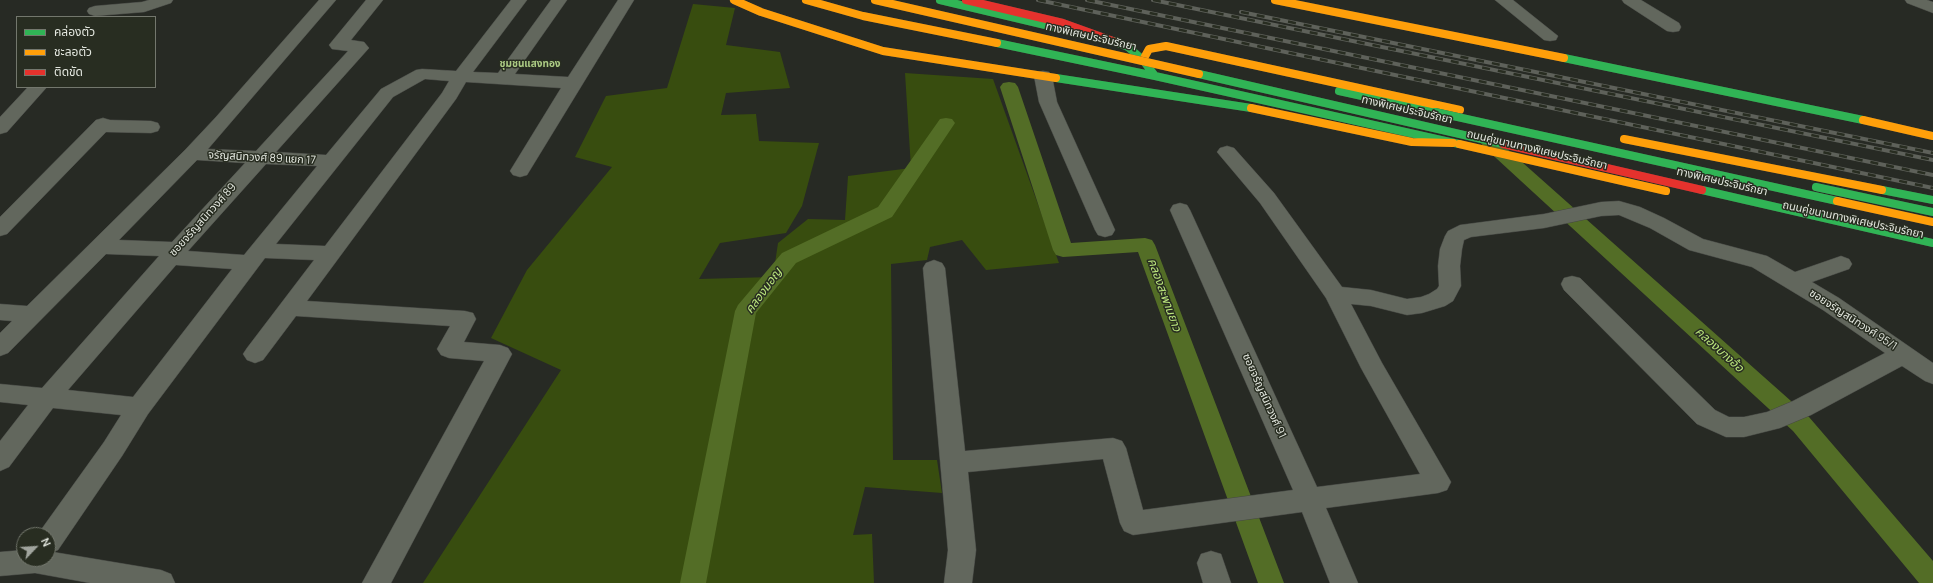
<!DOCTYPE html>
<meta charset="utf-8">
<style>
body{margin:0}
#map{position:relative;width:1933px;height:583px;overflow:hidden;background:#272a24;font-family:Manrope,"Noto Sans Thai",sans-serif}
canvas{display:block}
.legend{position:absolute;left:16px;top:16px;width:140px;height:72px;box-sizing:border-box;background:#282d21;border:1px solid #73776d;margin:0;padding:5px 7px;list-style:none;font-size:12px;color:#e3e7df}
.legend li{display:flex;align-items:center;gap:8px;height:20px}
.legend b{width:20px;border:1px solid #73776d}
.north{position:absolute;left:16px;top:527px;width:40px;height:40px;box-sizing:border-box;background:#282d21;border:1px solid #73776d;border-radius:50%;rotate:65deg;font-size:11px;font-weight:700;line-height:16px;text-align:center;color:#e3e7df}
.north::after{content:'';display:block;margin:auto;width:14px;height:18px;background:#a1a59e;clip-path:polygon(50% 0,100% 100%,50% 72%,0 100%)}
</style>
<div id="map">
<canvas width="1933" height="583"></canvas>
<ul class="legend">
<li><b style="height:5px;background:#30b455"></b>คล่องตัว</li>
<li><b style="height:5px;background:#ff9f0a"></b>ชะลอตัว</li>
<li><b style="height:5px;background:#e5322d"></b>ติดขัด</li>
</ul>
<div class="north">N</div>
</div>
<script>
const ctx = document.querySelector('canvas').getContext('2d');
ctx.lineJoin = 'round';
function paint(path, color) { ctx.fillStyle = color; ctx.fill(path, 'evenodd'); }
const toPath = rows => new Path2D(rows.map(r => 'M' + r).join(''));
function trace(path, color, width, dash) { ctx.strokeStyle = color; ctx.lineWidth = width; ctx.lineCap = dash ? 'butt' : 'round'; ctx.setLineDash(dash || []); ctx.stroke(path); }
function write(font, color, halo, rows, align = 'center') {
  ctx.font = font + ' Manrope,"Noto Sans Thai",sans-serif'; ctx.lineWidth = 3; ctx.setLineDash([]); ctx.textBaseline = 'middle'; ctx.strokeStyle = halo; ctx.fillStyle = color; for (const [text, x, y, turn = 0] of rows) {
    ctx.save(); ctx.translate(x, y); ctx.rotate((+turn || 0) * Math.PI / 180); ctx.textAlign = isNaN(turn) ? turn : align; if (halo) ctx.strokeText(text, 0, 0); ctx.fillText(text, 0, 0); ctx.restore();
  }
}
paint(toPath([
 [693,4,735,8,726,45,780,52,790,88,726,93,721,115,756,114,759,141,819,143,802,206,786,233,720,243,699,279,773,277,778,243,808,219,845,220,848,176,911,168,905,73,993,79,1059,263,986,270,962,240,930,247,927,260,891,264,893,460,937,460,942,493,865,487,853,535,872,534,874,583,423,583,561,370,491,338,527,270,612,167,575,157,606,96,667,88]
]), '#384d0f');
paint(toPath([
 [1009,82,1015,83,1018,87,1071,243,1145,238,1152,240,1155,245,1284,583,1258,583,1138,252,1063,257,1056,255,1053,250,1000,87,1003,83,1009,82],
 [946,118,952,119,955,123,892,217,796,263,756,313,706,583,680,583,735,311,738,305,782,253,878,207,940,119,946,118],
 [1490,137,1496,139,1809,417,1933,561,1933,583,1919,583,1793,431,1484,147,1481,143,1484,139,1490,137]
]), '#536d26');
const street = toPath([
 [149,0,173,0,171,3,144,12,95,16,89,14,87,11,89,8,95,6,142,2,149,0],
 [319,0,336,0,208,149,256,151,348,51,332,49,329,45,366,0,383,0,351,40,364,42,369,48,276,152,326,155,381,89,416,70,422,69,456,71,511,0,527,0,473,72,498,73,551,0,567,0,515,74,568,77,618,0,634,0,527,175,520,177,513,175,510,171,561,88,466,82,456,99,307,301,465,311,473,313,476,319,464,342,500,345,508,348,512,354,391,583,362,583,484,361,449,358,441,355,437,349,450,326,296,316,263,360,255,363,247,360,243,354,247,348,314,260,265,258,148,414,122,456,58,550,53,552,161,570,171,574,175,583,90,583,35,573,0,576,0,552,24,550,24,559,48,559,48,535,38,535,38,534,104,442,121,415,53,408,9,467,0,471,0,441,28,405,0,402,0,384,42,388,159,256,106,254,8,353,0,356,0,333,12,321,0,320,0,304,27,306,185,150,216,117,319,0],
 [425,79,449,81,442,93,325,246,276,244,393,97,425,79],
 [197,160,245,163,172,242,119,240,197,160],
 [266,164,317,166,244,255,188,251,266,164],
 [176,265,232,269,133,397,68,390,176,265],
 [1495,0,1513,0,1558,36,1556,40,1550,41,1544,40,1495,0],
 [1622,0,1641,0,1679,23,1681,27,1679,31,1673,32,1667,31,1624,3,1622,0],
 [1905,0,1927,0,1933,2,1933,13,1907,3,1905,0],
 [1043,71,1049,72,1052,76,1057,102,1115,230,1112,235,1105,237,1098,235,1095,230,1039,102,1034,76,1037,72,1043,71],
 [28,87,47,87,7,132,0,134,0,117,28,87],
 [103,118,110,120,151,121,158,123,160,127,158,131,151,133,106,132,7,234,0,236,0,217,96,120,103,118],
 [1227,146,1234,148,1274,193,1342,287,1371,290,1407,299,1421,297,1429,294,1437,289,1439,286,1438,266,1440,249,1445,236,1448,231,1460,225,1544,214,1601,202,1619,201,1640,207,1664,218,1703,239,1767,256,1795,272,1841,256,1849,259,1852,264,1849,269,1812,282,1839,298,1933,363,1933,384,1925,381,1902,366,1811,415,1780,428,1744,437,1726,437,1697,424,1564,290,1561,284,1564,278,1572,276,1580,278,1715,410,1729,417,1744,417,1767,412,1793,401,1885,353,1823,310,1752,267,1689,250,1650,228,1619,215,1601,216,1544,228,1471,237,1464,240,1462,249,1460,266,1461,286,1453,301,1445,306,1422,313,1407,315,1371,306,1351,304,1382,363,1451,482,1447,490,1438,493,1326,508,1358,583,1330,583,1302,512,1133,535,1124,531,1120,523,1103,459,968,472,976,550,972,583,944,583,948,550,923,268,926,263,934,260,942,263,945,268,965,451,1113,438,1122,441,1126,448,1143,510,1293,490,1170,210,1173,205,1180,203,1187,205,1190,210,1317,487,1420,474,1361,368,1326,298,1260,203,1217,152,1220,148,1227,146],
 [1211,551,1221,554,1231,583,1203,583,1197,563,1201,554,1211,551]
]);
const fast = toPath([
 [940,0,1104,39],
 [1113,41,1128,47,1143,60,1155,76,1459,144],
 [997,43,1155,76],
 [1564,58,1863,120],
 [1056,78,1251,108],
 [1339,91,1435,112],
 [1816,187,1933,212]
]);
const slow = toPath([
 [734,0,761,12,883,51,1056,78],
 [806,0,863,16,997,43],
 [1275,0,1564,58],
 [1143,60,1149,49,1166,46,1460,110],
 [1251,108,1412,142,1453,143],
 [1863,120,1933,136],
 [1459,144,1666,191]
]);
const jam = toPath([
 [966,0,1063,23,1113,41]
]);
trace(street, '#454743', 1);
trace(fast, '#454743', 8);
trace(slow, '#454743', 8);
trace(jam, '#454743', 8);
paint(street, '#62675d');
trace(fast, '#30b455', 8);
trace(slow, '#ff9f0a', 8);
trace(jam, '#e5322d', 8);
const rail = toPath([
 [1038,0,1933,188],
 [1087,0,1933,175],
 [1153,0,1933,160],
 [1241,12,1933,153]
]);
trace(rail, '#5e615a', 4);
trace(rail, '#282d21', 2.5, [8]);
const fastBridge = toPath([
 [1199,74,1503,144],
 [1435,112,1837,201],
 [1702,190,1933,243],
 [1882,190,1933,200]
]);
const slowBridge = toPath([
 [875,0,1199,74],
 [1624,139,1882,190],
 [1837,201,1933,222]
]);
const jamBridge = toPath([
 [1503,144,1702,190]
]);
trace(fastBridge, '#454743', 8, []);
trace(slowBridge, '#454743', 8, []);
trace(jamBridge, '#454743', 8, []);
trace(fastBridge, '#30b455', 8);
trace(slowBridge, '#ff9f0a', 8);
trace(jamBridge, '#e5322d', 8);
write('bold 10px', '#accb84', '#282d21', [
 ["ชุมชนแสงทอง",530,64]
]);
write('11px', '#e3e7df', '#282d21', [
 ["ทางพิเศษประจิมรัถยา",1091,37,13],
 ["ทางพิเศษประจิมรัถยา",1407,110,13],
 ["ถนนคู่ขนานทางพิเศษประจิมรัถยา",1537,150,13],
 ["จรัญสนิทวงศ์ 89 แยก 17",262,158,3],
 ["ทางพิเศษประจิมรัถยา",1722,182,13],
 ["ซอยจรัญสนิทวงศ์ 89",203,220,-48],
 ["ถนนคู่ขนานทางพิเศษประจิมรัถยา",1853,220,12],
 ["ซอยจรัญสนิทวงศ์ 95/1",1853,320,33],
 ["ซอยจรัญสนิทวงศ์ 91",1264,396,66]
]);
write('italic 12px', '#bbe67d', '#282d21', [
 ["คลองมอญ",764,291,-54],
 ["คลองสะพานยาว",1164,295,70],
 ["คลองบางอ้อ",1719,350,42]
]);
</script>
